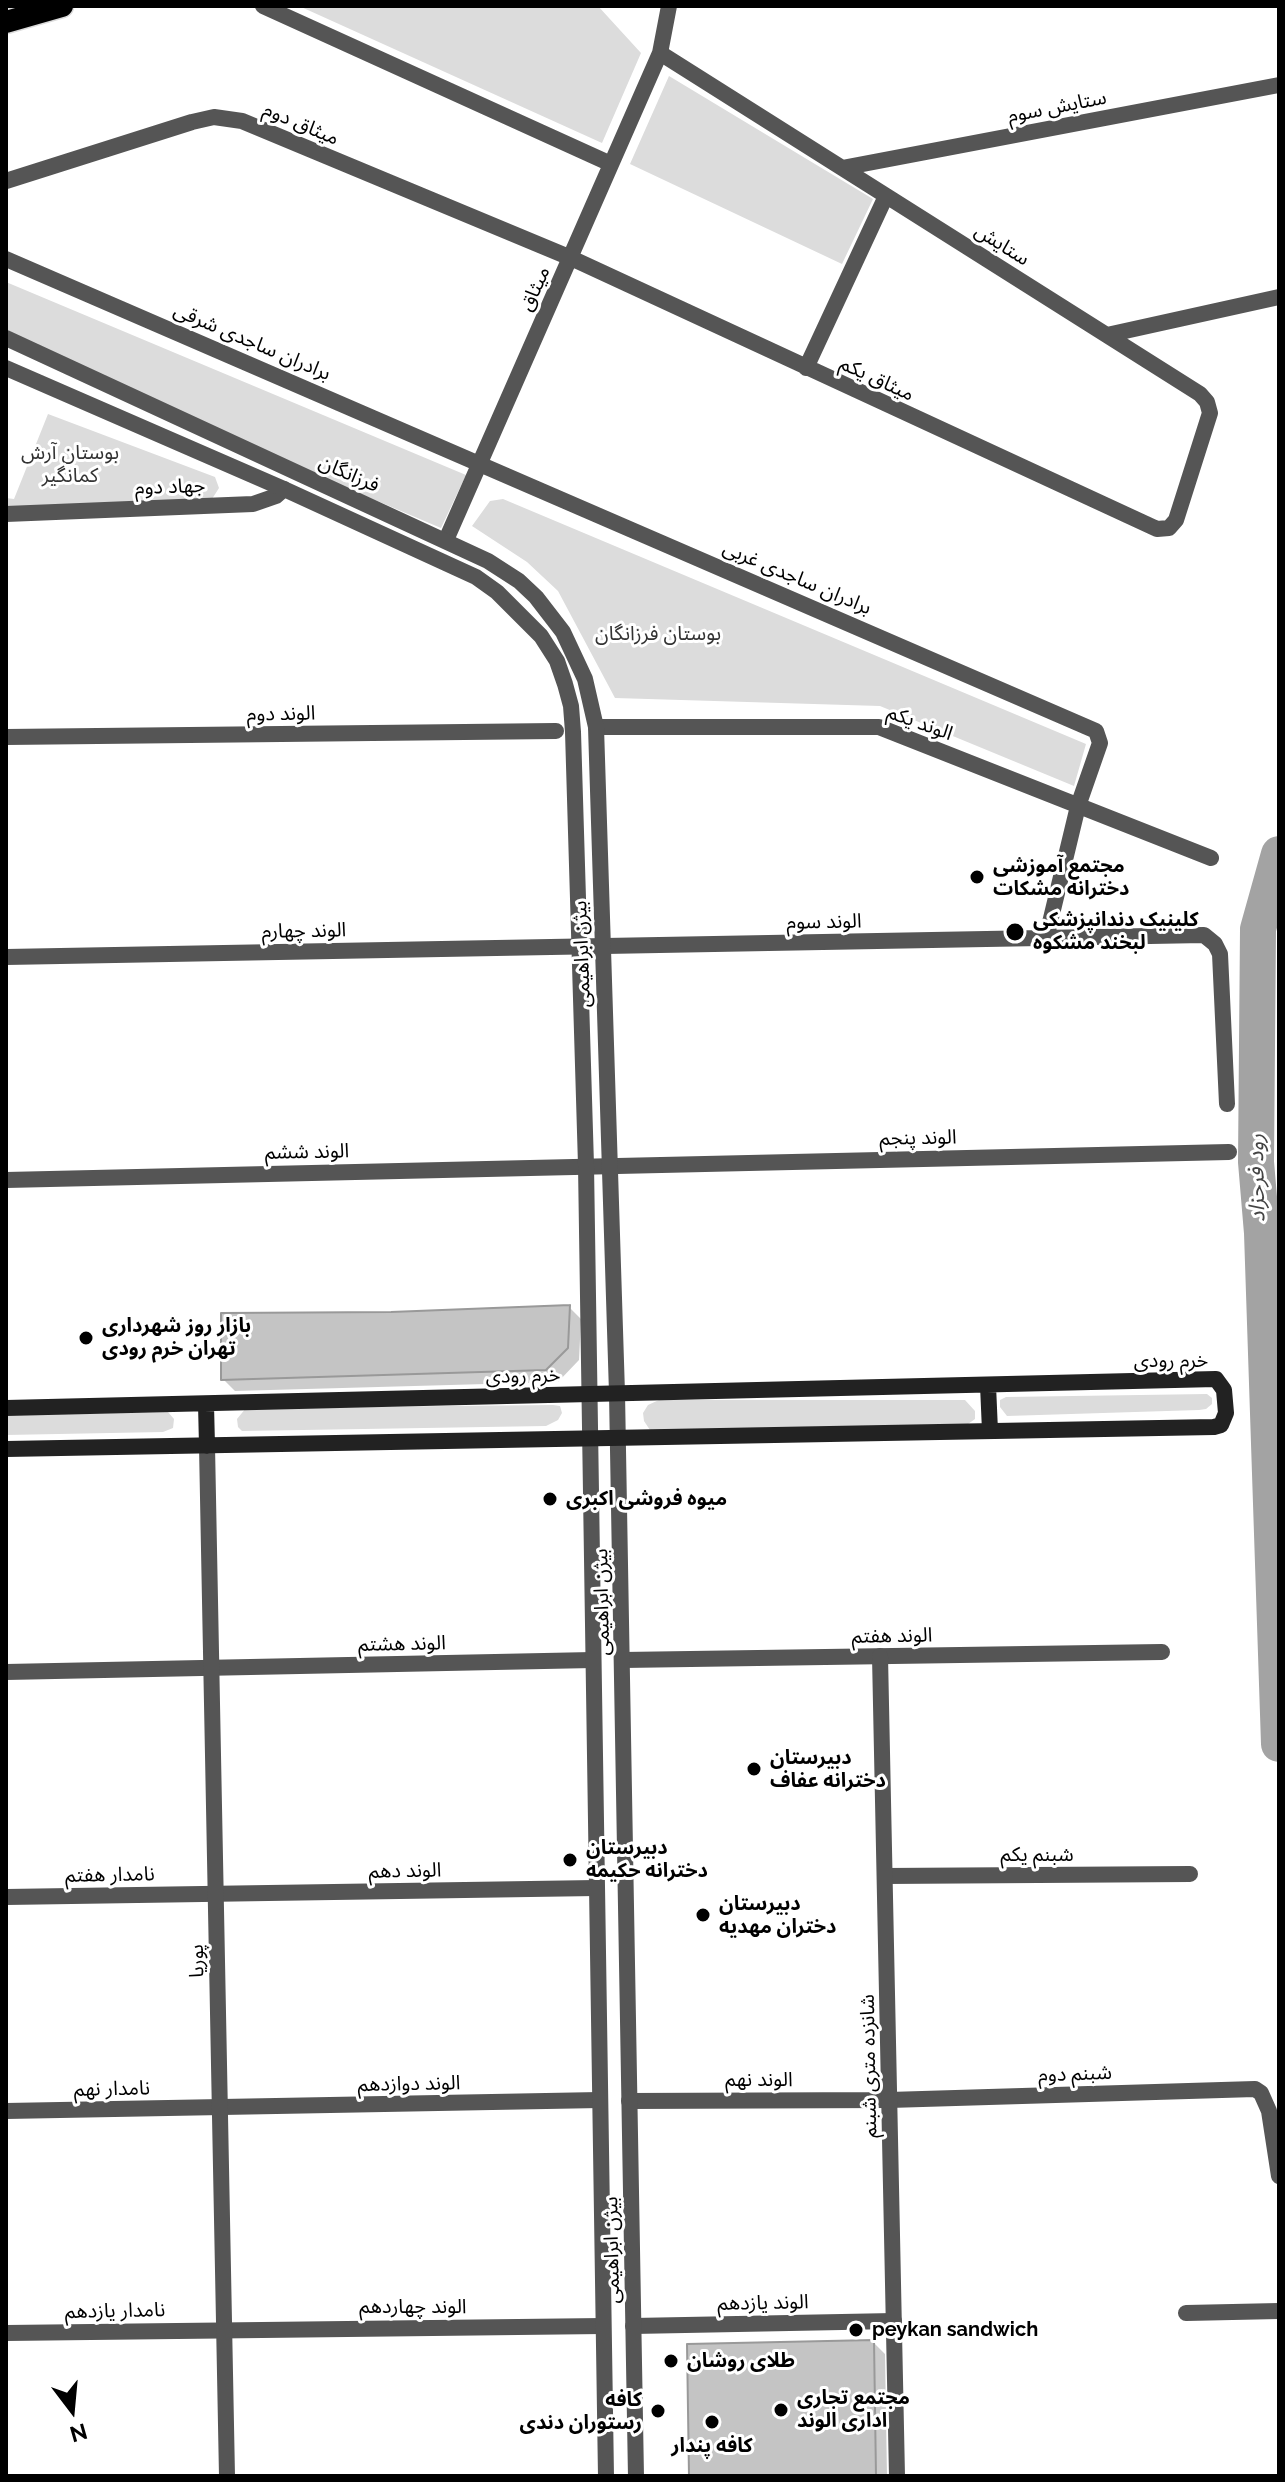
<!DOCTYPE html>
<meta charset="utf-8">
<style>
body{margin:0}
#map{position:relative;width:1285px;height:2482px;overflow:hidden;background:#fff;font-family:Raleway,sans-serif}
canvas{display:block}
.frame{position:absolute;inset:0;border:8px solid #000;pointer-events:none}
.north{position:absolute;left:32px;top:2370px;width:80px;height:80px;-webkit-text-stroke:6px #fff;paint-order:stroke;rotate:164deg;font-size:22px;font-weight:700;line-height:32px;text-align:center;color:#000}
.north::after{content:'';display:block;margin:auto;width:28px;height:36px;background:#000;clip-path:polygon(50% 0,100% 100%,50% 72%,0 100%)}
</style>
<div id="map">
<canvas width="1285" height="2482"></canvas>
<div class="frame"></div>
<div class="north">N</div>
</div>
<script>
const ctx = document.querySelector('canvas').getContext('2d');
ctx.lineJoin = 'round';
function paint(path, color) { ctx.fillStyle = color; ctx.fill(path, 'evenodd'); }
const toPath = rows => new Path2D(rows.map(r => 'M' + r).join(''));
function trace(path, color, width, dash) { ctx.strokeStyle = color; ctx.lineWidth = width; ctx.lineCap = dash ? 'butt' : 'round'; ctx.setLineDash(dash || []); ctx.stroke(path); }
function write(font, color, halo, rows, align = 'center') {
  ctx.font = font + ' Raleway,"Noto Sans Arabic",sans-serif'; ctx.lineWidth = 6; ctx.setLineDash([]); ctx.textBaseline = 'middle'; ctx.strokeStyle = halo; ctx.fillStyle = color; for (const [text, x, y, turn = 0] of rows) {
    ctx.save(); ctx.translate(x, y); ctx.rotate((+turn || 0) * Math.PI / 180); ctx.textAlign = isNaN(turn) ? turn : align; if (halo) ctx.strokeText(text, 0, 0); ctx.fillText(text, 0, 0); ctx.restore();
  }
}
paint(toPath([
 [299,6,598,6,641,53,602,143],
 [669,76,873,199,842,264,630,164],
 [6,282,466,475,441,528,64,368,6,331],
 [48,414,215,477,219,488,212,499,6,507,6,498,14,499],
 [503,499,1086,744,1074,786,880,706,615,698,558,591,527,562,472,526,490,501],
 [1207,1394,1212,1398,1212,1404,1206,1409,1199,1410,1007,1416,1000,1407,1000,1400,1006,1397],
 [659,1400,965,1400,975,1411,975,1419,968,1424,650,1430,644,1421,643,1413,648,1405],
 [553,1405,560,1406,562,1413,558,1420,546,1426,242,1431,238,1427,237,1419,246,1408],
 [168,1412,174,1419,173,1428,163,1432,6,1435,6,1415]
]), '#dcdcdc');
paint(toPath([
 [569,1307,581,1319,579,1360,558,1382,235,1391,223,1379,392,1314],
 [873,2342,885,2354,887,2476,691,2476]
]), '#0003');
trace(toPath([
 [1279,854,1258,929,1256,1162,1262,1233,1279,1744]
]), '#a3a3a3', 36);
const building = toPath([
 [570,1305,568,1348,546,1370,221,1380,221,1313,391,1312,570,1305],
 [874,2340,876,2476,689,2476,687,2344,874,2340]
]);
paint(building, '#c4c4c4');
trace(building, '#999', 2);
const trunk = toPath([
 [6,22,62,6]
]);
trace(trunk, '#dbdbdb', 25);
trace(toPath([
 [263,6,611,164],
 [842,168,1279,85],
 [6,181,192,122,214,117,242,121,571,258,1157,529,1169,528,1176,520,1210,413,1207,402,1200,394,660,53],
 [6,259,1096,731,1100,743,1078,806,1046,939],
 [1107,335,1279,297],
 [806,368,886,196],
 [6,514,253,504,276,496,284,489],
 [446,540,660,53,669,6],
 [596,727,879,727,1211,858],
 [6,737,556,731],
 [6,957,1204,935,1215,944,1220,954,1227,1104],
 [6,1180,1229,1152],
 [623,1660,1162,1652],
 [6,1672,593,1660],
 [885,1876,1190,1874],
 [6,1897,596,1888],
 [629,2101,889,2100,1255,2089,1261,2093,1269,2111,1279,2176],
 [6,2111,600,2100],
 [1186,2313,1279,2311],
 [633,2326,894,2321],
 [6,2333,603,2326]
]), '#555', 16);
trace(toPath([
 [6,338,488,561,519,581,536,597,563,632,585,679,596,727,617,1393,636,2476],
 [6,368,284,489,476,577,497,592,541,636,557,661,565,684,571,706,573,732,586,1165,606,2476],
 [207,1446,227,2476],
 [880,1656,897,2476]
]), '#555', 16);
trace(toPath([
 [988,1385,990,1431],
 [206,1404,207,1446],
 [6,1408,1216,1379,1224,1390,1226,1413,1221,1425,1214,1427,6,1449]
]), '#222', 16);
trace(trunk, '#000', 22);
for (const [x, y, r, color] of [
 [977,877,8,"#000"],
 [1015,932,10,"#000"],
 [86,1338,8,"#000"],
 [550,1499,8,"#000"],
 [754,1769,8,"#000"],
 [570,1860,8,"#000"],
 [703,1915,8,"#000"],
 [856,2330,8,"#000"],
 [671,2361,8,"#000"],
 [781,2410,8,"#000"],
 [658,2411,8,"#000"],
 [712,2422,8,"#000"]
]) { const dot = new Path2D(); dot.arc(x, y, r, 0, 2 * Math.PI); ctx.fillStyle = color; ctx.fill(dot); trace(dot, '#fff', 3); }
write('20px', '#000', '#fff', [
 ["ستایش سوم",1057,107,-11],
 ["میثاق دوم",301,124,23],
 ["ستایش",1002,245,32],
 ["میثاق",535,289,-66],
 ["برادران ساجدی شرقی",252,342,23],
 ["میثاق یکم",877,379,25],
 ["فرزانگان",349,474,24],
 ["جهاد دوم",170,487,-2],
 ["برادران ساجدی غربی",797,578,23],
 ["الوند دوم",281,714,-1],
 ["الوند یکم",920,723,20],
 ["الوند سوم",824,922,-1],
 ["الوند چهارم",304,931,-1],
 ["بیژن ابراهیمی",582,954,-92],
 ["الوند پنجم",918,1138,-1],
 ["الوند ششم",307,1152,-1],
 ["خرم رودی",1171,1361],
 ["خرم رودی",523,1376,-1],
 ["بیژن ابراهیمی",602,1602,-91],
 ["الوند هفتم",892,1636,-1],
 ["الوند هشتم",402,1644,-1],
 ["شبنم یکم",1037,1855],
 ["الوند دهم",405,1871,-1],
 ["نامدار هفتم",110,1875,-1],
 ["پوریا",197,1961,-91],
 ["شانزده متری شبنم",869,2066,-91],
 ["شبنم دوم",1075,2074,-2],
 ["الوند نهم",759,2080],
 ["الوند دوازدهم",409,2084,-1],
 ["نامدار نهم",112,2089,-1],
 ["بیژن ابراهیمی",612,2250,-91],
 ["الوند یازدهم",763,2303,-1],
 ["الوند چهاردهم",413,2307],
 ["نامدار یازدهم",115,2311,-1]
]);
write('20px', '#333', '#fff', [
 ["بوستان آرش",70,453],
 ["کمانگیر",70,476],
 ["بوستان فرزانگان",658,634]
]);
write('bold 20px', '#000', '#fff', [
 ["مجتمع آموزشی",993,866],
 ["دخترانه مشکات",993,889],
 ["کلینیک دندانپزشکی",1033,920],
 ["لبخند مشکوه",1033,943],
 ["بازار روز شهرداری",102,1326],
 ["تهران خرم رودی",102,1349],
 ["میوه فروشی اکبری",566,1499],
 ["دبیرستان",770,1758],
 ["دخترانه عفاف",770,1781],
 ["دبیرستان",586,1848],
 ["دخترانه حکیمه",586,1871],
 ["دبیرستان",719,1904],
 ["دختران مهدیه",719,1927],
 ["peykan sandwich",872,2330],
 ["طلای روشان",687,2361],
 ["مجتمع تجاری",797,2398],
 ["اداری الوند",797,2421],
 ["کافه",642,2400,"right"],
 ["رستوران دندی",642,2423,"right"],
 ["کافه پندار",712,2446,"center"]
], 'left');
write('italic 22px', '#444', '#fff', [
 ["رود فرحزاد",1257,1178,-91]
]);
</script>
